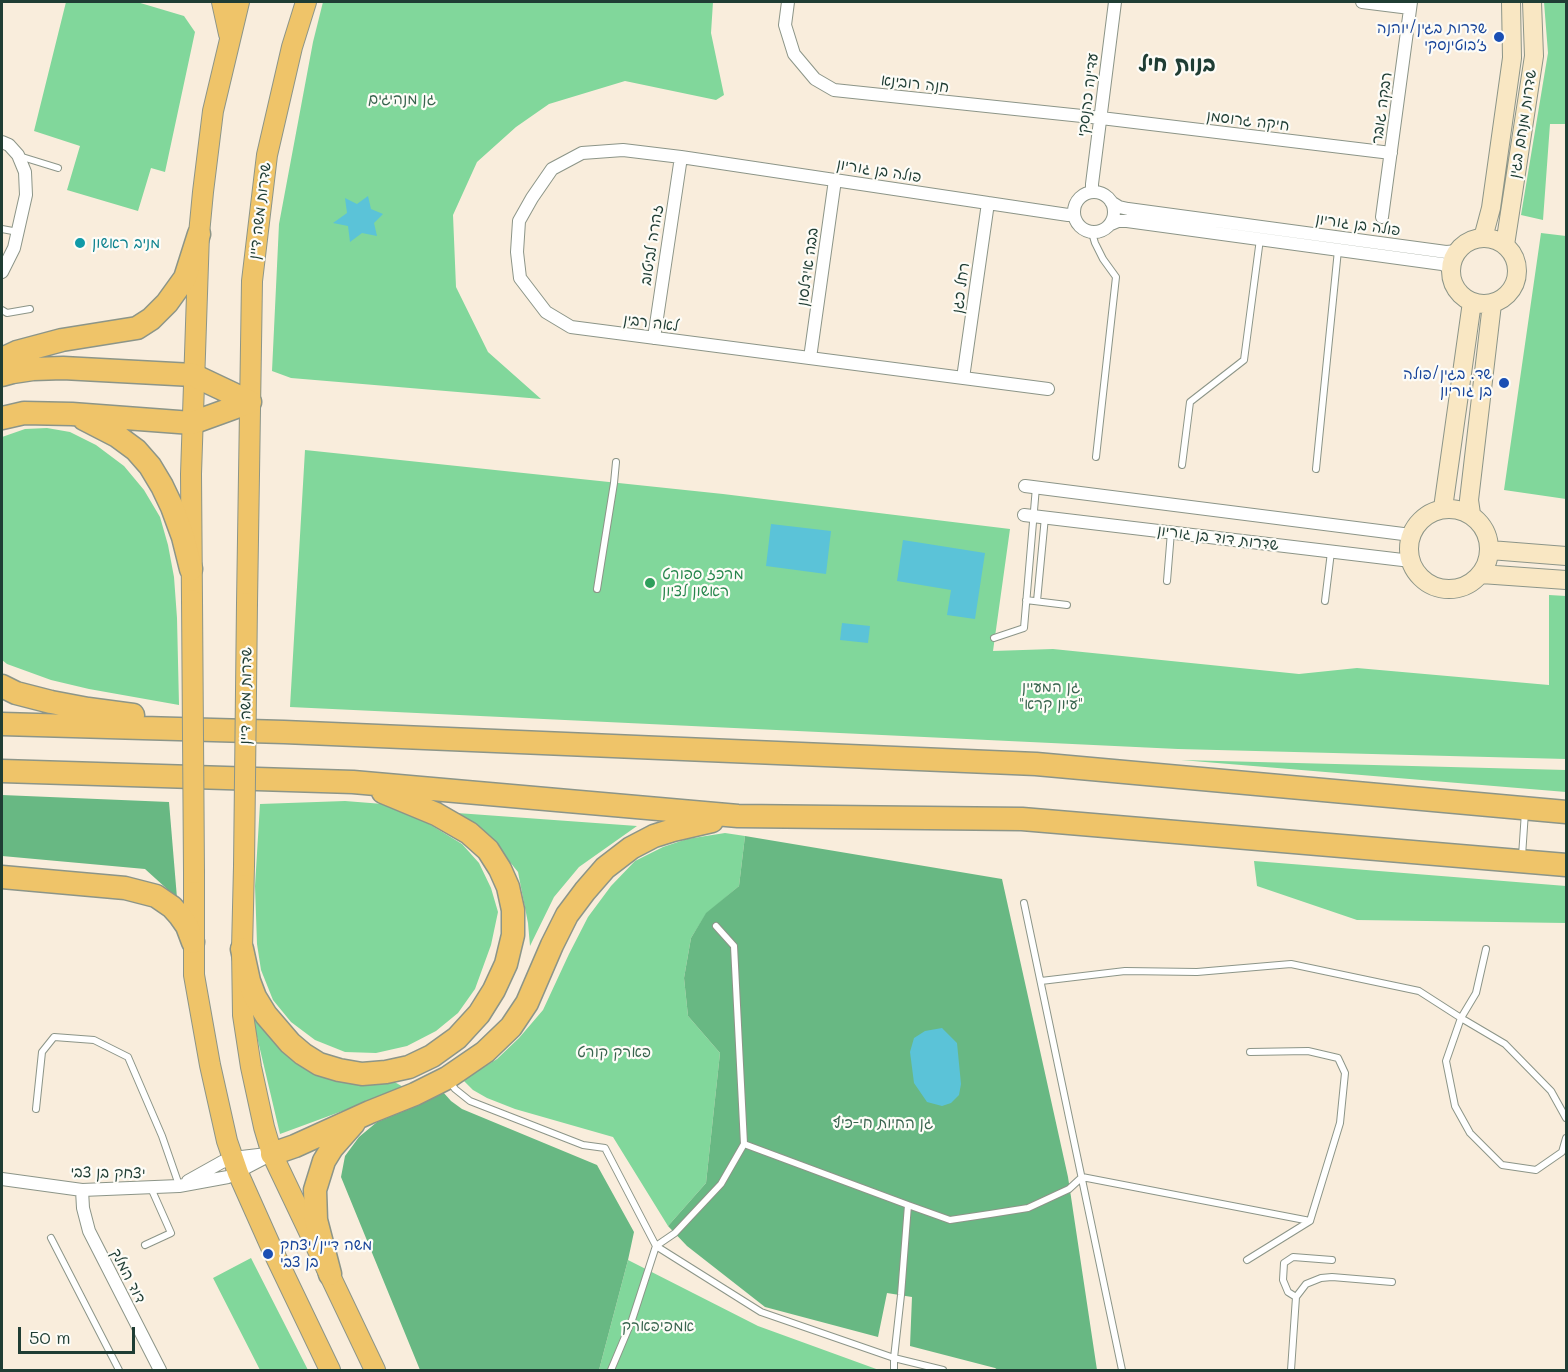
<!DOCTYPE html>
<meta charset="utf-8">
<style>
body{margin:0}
#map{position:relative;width:1568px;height:1372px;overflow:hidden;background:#f9eddc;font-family:Mali,sans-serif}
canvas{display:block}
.frame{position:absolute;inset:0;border:3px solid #1f3d34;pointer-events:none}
.scale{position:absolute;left:18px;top:1327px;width:117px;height:27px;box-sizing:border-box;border:3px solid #1f3d34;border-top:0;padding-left:8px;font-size:18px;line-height:21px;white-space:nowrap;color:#1f3d34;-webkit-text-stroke:4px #fdfcf7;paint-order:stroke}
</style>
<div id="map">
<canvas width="1568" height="1372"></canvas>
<div class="frame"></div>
<div class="scale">50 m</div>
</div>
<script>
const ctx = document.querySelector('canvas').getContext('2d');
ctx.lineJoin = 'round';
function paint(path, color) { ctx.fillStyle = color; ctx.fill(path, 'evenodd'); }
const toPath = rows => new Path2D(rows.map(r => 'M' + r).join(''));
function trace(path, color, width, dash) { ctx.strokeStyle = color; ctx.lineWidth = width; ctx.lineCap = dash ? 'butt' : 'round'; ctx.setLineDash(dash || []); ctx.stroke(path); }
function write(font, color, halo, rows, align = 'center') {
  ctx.font = font + ' Mali,"Playpen Sans Hebrew",sans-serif'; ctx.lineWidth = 4.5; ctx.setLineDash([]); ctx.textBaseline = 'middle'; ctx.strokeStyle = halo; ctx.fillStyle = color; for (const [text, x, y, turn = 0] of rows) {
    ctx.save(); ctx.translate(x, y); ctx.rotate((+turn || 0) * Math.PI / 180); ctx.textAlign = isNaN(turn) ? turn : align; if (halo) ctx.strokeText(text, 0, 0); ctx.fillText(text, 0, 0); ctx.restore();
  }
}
paint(toPath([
 [66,2,137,2,184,16,195,32,165,172,151,168,138,211,67,190,80,146,34,131],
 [323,2,713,2,711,33,724,95,716,100,625,81,549,104,516,127,477,162,453,215,456,287,488,352,541,399,291,378,272,371,279,224,313,42],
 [1544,2,1566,2,1566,124,1550,124,1543,220,1521,215,1548,53],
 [1541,233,1566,236,1566,499,1504,490],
 [47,428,70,432,96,445,124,466,144,490,160,517,168,545,174,577,177,618,179,705,89,689,51,680,7,664,2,660,2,437,25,429],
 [305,450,723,494,1010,529,993,651,1053,649,1299,674,1357,668,1549,685,1549,595,1566,596,1566,759,1178,749,290,707],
 [1181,760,1566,770,1566,792],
 [345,801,383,804,416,816,462,844,479,863,491,888,498,912,491,945,475,989,458,1013,436,1031,407,1046,376,1053,345,1052,315,1040,291,1022,273,1000,261,970,257,944,255,886,260,804],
 [457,813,637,826,579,867,554,897,530,946,528,923,518,872,493,841],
 [725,833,745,836,739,886,706,914,691,938,684,978,688,1016,720,1053,706,1183,668,1226,613,1137,515,1109,487,1098,473,1090,463,1080,497,1059,519,1038,543,1010,569,954,588,917,611,886,635,861,663,847,687,839],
 [1254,861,1566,886,1566,923,1357,920,1257,886],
 [257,1014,293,1058,311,1073,333,1080,361,1082,391,1080,405,1088,280,1134,254,1024],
 [251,1258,308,1370,260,1370,213,1278],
 [628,1260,758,1326,879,1370,599,1370]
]), '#81d79b');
paint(toPath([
 [2,795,169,802,177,898,145,869,2,856],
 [745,836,1002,879,1068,1177,1097,1370,998,1370,995,1368,910,1346,912,1297,887,1293,878,1337,765,1307,687,1246,668,1226,706,1183,720,1053,688,1016,684,978,691,938,706,913,739,886],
 [443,1092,451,1101,462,1109,597,1165,634,1232,628,1260,599,1370,420,1370,341,1177,345,1156,359,1137,377,1122,419,1105]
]), '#68b883');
paint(toPath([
 [368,196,371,209,383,214,374,223,377,236,362,233,350,242,348,226,333,223,347,213,345,198,357,204],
 [771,524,831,531,826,574,766,566],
 [903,540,985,553,975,619,947,615,951,590,897,581],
 [842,623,870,626,868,643,840,640],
 [942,1028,957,1043,961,1084,959,1095,951,1103,942,1106,927,1102,914,1083,910,1052,914,1038,925,1031]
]), '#5bc3d8');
const lane = toPath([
 [19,156,58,168],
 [2,229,18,232],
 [1092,233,1095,243,1103,259,1116,277,1096,457],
 [2,310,7,313,30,309],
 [1182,465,1190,402,1244,360,1260,239],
 [1316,469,1338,250],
 [1167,581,1171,532],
 [597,589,614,483,616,462],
 [1026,600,1067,605],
 [1037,601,1045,517],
 [1325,601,1331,552],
 [994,638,1024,628,1036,487],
 [1522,856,1525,812],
 [1024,903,1122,1370],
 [1486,949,1476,993,1461,1018,1446,1061,1455,1106,1470,1133,1502,1165,1536,1170,1562,1152,1566,1138],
 [1041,981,1125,971,1197,972,1291,964,1419,991,1461,1018,1505,1044,1551,1091,1566,1118],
 [450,1082,455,1089,470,1101,583,1145,605,1148,656,1246,761,1312,894,1358,943,1370],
 [36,1109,42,1052,54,1037,94,1040,128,1057,162,1136,179,1185],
 [744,1144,908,1205,901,1295,894,1358,894,1370],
 [908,1205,950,1220,990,1214,1028,1208,1069,1189,1082,1177,1310,1221,1340,1123,1345,1073,1338,1058,1308,1051,1250,1052],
 [51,1238,119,1370],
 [145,1245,171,1233,151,1188],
 [1247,1260,1310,1221],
 [1296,1297,1288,1292,1283,1280,1284,1263,1293,1257,1332,1260],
 [611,1370,632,1320,656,1246,675,1233,721,1184,744,1144,734,946,716,926],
 [1291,1370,1296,1297,1306,1284,1321,1278,1332,1277,1392,1282]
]);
const street = toPath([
 [788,2,785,25,794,54,815,79,834,90,1101,118,1391,153],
 [1362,2,1410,8],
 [2,142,9,145,18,155,25,172,26,195,14,248,2,272],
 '1074 212a20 20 0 1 1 40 0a20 20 0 1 1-40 0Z',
 [1092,192,1092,184,1115,2],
 [1111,202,1119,207,1128,209,1446,252,1458,251],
 [1382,217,1411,2],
 [1111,224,1118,221,1127,221,1442,264,1452,269],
 [654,338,681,157],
 [810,358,835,180],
 [963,378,988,203],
 [1048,389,571,327,546,312,520,278,517,252,519,221,532,198,552,169,582,153,623,150,681,157,1068,215,1073,214],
 [1025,486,1411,535],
 [1024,515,1411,561],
 [2,1179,82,1190,179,1186,228,1177,272,1154],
 [188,1181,222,1162,233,1158,267,1154],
 [82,1190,83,1208,89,1231,160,1370]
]);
const secondary = toPath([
 [1483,238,1491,208,1512,58,1511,2],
 '1451 271a33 33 0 1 1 66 0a33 33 0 1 1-66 0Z',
 [1505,245,1534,56,1532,2],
 [1443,508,1472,302],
 '1409 549a40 40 0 1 1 80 0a40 40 0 1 1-80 0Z',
 [1471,514,1469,500,1492,304],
 [1490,550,1566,556],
 [1481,574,1566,580]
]);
const primary = toPath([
 [222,2,229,34],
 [192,600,191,474,199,234,203,192,213,111,239,2],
 [247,603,252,281,267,155,292,47,306,2],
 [244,866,242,949,243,1015,251,1067,264,1127,272,1154,375,1370],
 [194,873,194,975,210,1065,227,1141,238,1173,271,1247,330,1370]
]);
const highway = toPath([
 [2,359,17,352,62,340,137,328,151,319,167,303,185,278,199,234],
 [2,375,13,372,33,369,63,368,193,375,250,402],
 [2,418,24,413,72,414,192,423,250,402],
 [84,419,117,436,136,450,150,466,162,486,172,507,183,537,191,569],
 [2,686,16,693,51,702,88,709,133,715],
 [2,724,284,732,1036,764,1566,812],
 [2,771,353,782,738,816,1022,819,1566,865],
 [2,877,125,888,156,896,172,907,180,916,187,926,193,942],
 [242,949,249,981,255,997,266,1015,290,1043,303,1054,319,1064,339,1070,362,1074,386,1072,409,1067,432,1056,457,1038,479,1014,494,990,506,964,513,935,513,910,508,887,500,869,488,850,469,833,436,814,383,792],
 [272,1154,295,1146,370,1112,415,1094,447,1078,485,1052,511,1027,527,1003,552,945,567,915,585,891,605,868,631,848,654,836,673,830,712,821],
 [330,1274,316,1220,315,1190,324,1161,332,1148,354,1123]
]);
trace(lane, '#8c9588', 8);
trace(street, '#8c9588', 14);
trace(secondary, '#8c9588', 20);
trace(primary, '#8c9588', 22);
trace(highway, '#8c9588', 25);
trace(lane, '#fff', 6);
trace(street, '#fff', 12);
trace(secondary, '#f9e7c3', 18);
trace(primary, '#efc469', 20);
trace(highway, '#efc469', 22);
const primaryBridge = toPath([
 [192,600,194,873],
 [244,866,247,603]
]);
trace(primaryBridge, '#8c9588', 22, []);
trace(primaryBridge, '#efc469', 20);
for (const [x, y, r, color] of [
 [1499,37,6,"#1a4fb4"],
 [80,243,6,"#0f9aa8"],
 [1504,383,6,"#1a4fb4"],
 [650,583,6,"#2e9e5b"],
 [268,1254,6,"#1a4fb4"]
]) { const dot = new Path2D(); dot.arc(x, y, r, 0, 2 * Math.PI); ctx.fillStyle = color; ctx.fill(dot); trace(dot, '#fdfcf7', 2); }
write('15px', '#164399', '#fdfcf7', [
 ["שדרות בגין/יוהנה",1487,28],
 ["ז׳בוטינסקי",1487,45],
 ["שד. בגין/פולה",1492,374],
 ["בן גוריון",1492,391],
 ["משה דיין/יצחק",280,1245,"left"],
 ["בן צבי",280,1262,"left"]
], 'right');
write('15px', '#1f3d34', '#fdfcf7', [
 ["חנה רובינא",915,84,6],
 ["עדינה כהנסקי",1088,95,-83],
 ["רבקה גובר",1382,108,-82],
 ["חיקה גרוסמן",1248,121,7],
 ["שדרות מנחם בגין",1523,124,-81],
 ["פולה בן גוריון",879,171,9],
 ["שדרות משה דיין",260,211,-83],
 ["פולה בן גוריון",1358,225,8],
 ["זהרה לביטוב",652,245,-81],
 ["בבה אידלסון",808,267,-82],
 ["רחל כגן",961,288,-82],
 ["לאה רבין",651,323,7],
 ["שדרות דוד בן גוריון",1218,538,7],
 ["שדרות משה דיין",246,696,-89],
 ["יצחק בן צבי",108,1173,1],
 ["דוד המלך",128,1276,63]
]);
write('15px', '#38644e', '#fdfcf7', [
 ["גן מנהיגים",402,99],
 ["גן המעיין",1051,687],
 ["\"עיון קרא\"",1051,704],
 ["פארק קורט",614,1052],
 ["גן החיות חי-כיף",883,1123],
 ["אמפיפארק",658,1326]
]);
write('15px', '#0d838f', '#fdfcf7', [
 ["מניב ראשון",92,243]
], 'left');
write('15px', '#27864d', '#fdfcf7', [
 ["מרכז ספורט",662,574],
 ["ראשון לציון",662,591]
], 'left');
write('bold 21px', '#1f3d34', '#fdfcf7', [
 ["בנות חיל",1177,65]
]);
</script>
